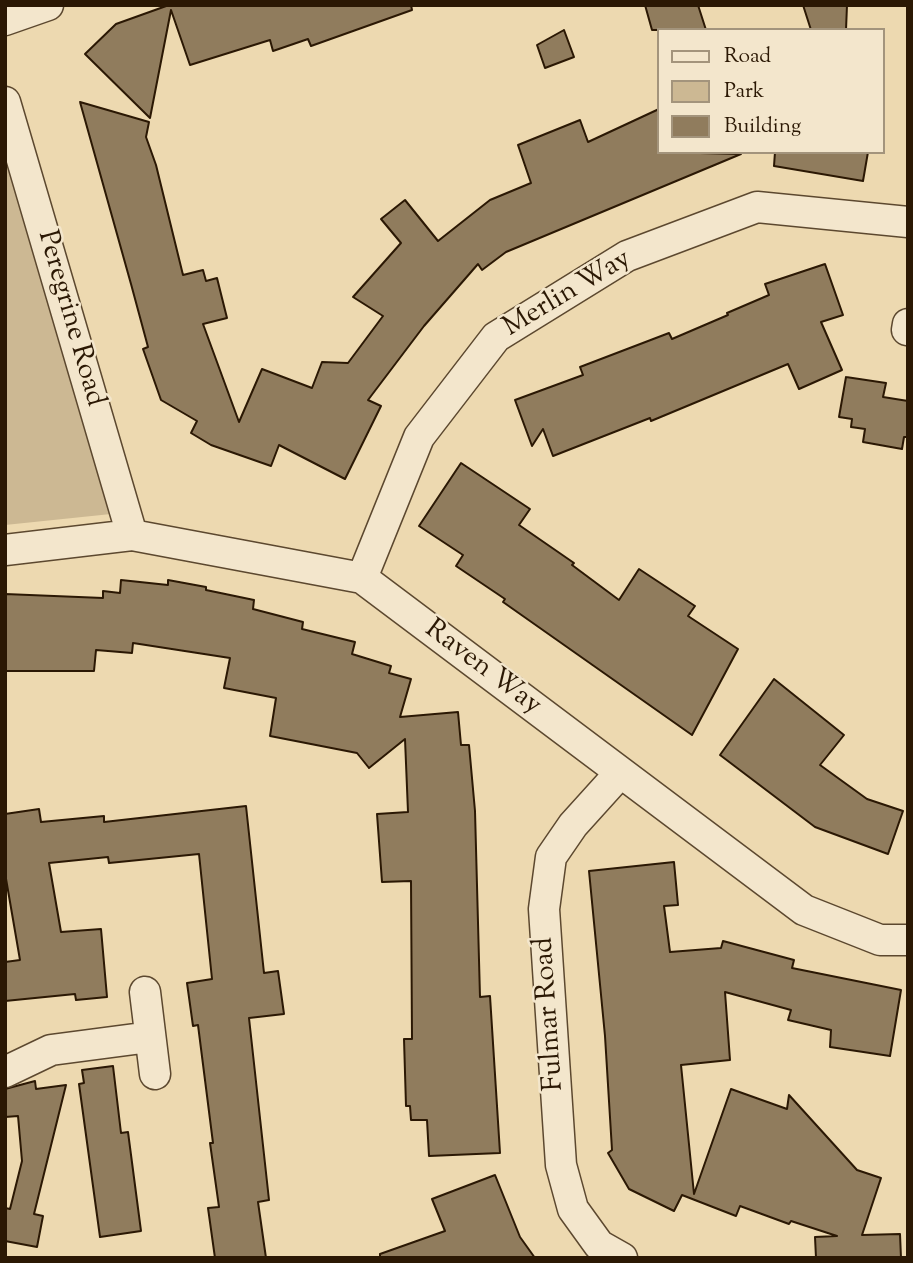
<!DOCTYPE html>
<style>
body{margin:0}
#map{position:relative;width:913px;height:1263px;overflow:hidden;background:#edd9b0;font-family:"Sorts Mill Goudy",serif}
canvas{display:block}
.frame{position:absolute;inset:0;border:7px solid #2b1804;pointer-events:none}
.legend{position:absolute;left:657px;top:28px;width:228px;height:126px;box-sizing:border-box;background:#f3e6cc;border:2px solid #a3947c;margin:0;padding:9px 12px;list-style:none;font-size:21px;color:#2b1804}
.legend li{display:flex;align-items:center;gap:14px;height:35px}
.legend b{width:35px;border:2px solid #a3947c}
</style>
<div id="map">
<canvas width="913" height="1263"></canvas>
<div class="frame"></div>
<ul class="legend">
<li><b style="height:9px;background:#f3e6cc"></b>Road</li>
<li><b style="height:19px;background:#ccb893"></b>Park</li>
<li><b style="height:19px;background:#907c5d"></b>Building</li>
</ul>
</div>
<script>
const ctx = document.querySelector('canvas').getContext('2d');
ctx.lineJoin = 'round';
function paint(path, color) { ctx.fillStyle = color; ctx.fill(path, 'evenodd'); }
const toPath = rows => new Path2D(rows.map(r => 'M' + r).join(''));
function trace(path, color, width, dash) { ctx.strokeStyle = color; ctx.lineWidth = width; ctx.lineCap = dash ? 'butt' : 'round'; ctx.setLineDash(dash || []); ctx.stroke(path); }
function write(font, color, halo, rows, align = 'center') {
  ctx.font = font + ' "Sorts Mill Goudy",serif'; ctx.lineWidth = 5; ctx.setLineDash([]); ctx.textBaseline = 'middle'; ctx.strokeStyle = halo; ctx.fillStyle = color; for (const [text, x, y, turn = 0] of rows) {
    ctx.save(); ctx.translate(x, y); ctx.rotate((+turn || 0) * Math.PI / 180); ctx.textAlign = isNaN(turn) ? turn : align; if (halo) ctx.strokeText(text, 0, 0); ctx.fillText(text, 0, 0); ctx.restore();
  }
}
paint(toPath([
 [5,147,111,514,5,525]
]), '#ccb893');
const building = toPath([
 [169,5,411,5,412,10,311,46,308,39,273,51,270,40,190,65,171,10,150,118,85,54,116,24,169,5],
 [645,5,698,5,706,30,652,30,645,5],
 [803,5,847,5,846,30,811,30,803,5],
 [564,30,574,57,545,68,537,45,564,30],
 [80,102,149,122,146,137,156,165,183,275,203,270,206,281,217,278,227,318,203,324,239,422,262,369,312,388,322,362,348,363,383,316,353,297,401,243,381,219,405,200,438,241,490,200,531,183,518,145,580,120,588,142,659,109,659,152,741,154,506,252,482,270,478,264,424,326,368,400,381,406,345,479,279,445,271,466,211,445,191,433,197,421,161,400,143,349,148,347,131,284,80,102],
 [775,152,868,152,863,181,774,166,775,152],
 [825,264,843,315,821,322,842,370,799,389,788,364,651,421,650,418,553,456,543,429,532,446,515,400,583,375,580,367,669,333,672,339,728,315,727,313,769,295,765,284,825,264],
 [846,377,886,383,883,397,908,401,908,437,904,437,902,449,863,442,865,429,851,427,852,419,839,417,846,377],
 [461,463,530,509,519,525,574,563,572,565,619,600,639,569,695,606,688,616,738,649,692,735,503,602,505,599,456,566,463,555,419,526,461,463],
 [121,580,168,585,168,580,206,587,206,590,254,600,253,609,303,622,302,629,355,642,352,654,391,666,389,673,411,679,400,717,458,712,461,745,469,745,475,811,480,997,490,996,500,1153,429,1156,427,1120,411,1120,410,1106,406,1106,404,1039,412,1039,411,881,382,882,377,814,408,812,405,739,369,768,357,753,270,736,276,698,224,688,230,658,133,643,132,653,96,650,94,671,5,671,5,594,103,598,103,591,120,593,121,580],
 [774,679,844,735,820,765,867,799,903,811,888,854,815,827,720,755,774,679],
 [246,806,264,973,278,971,284,1014,249,1018,269,1200,258,1202,266,1258,215,1258,208,1208,219,1207,210,1143,213,1143,198,1025,193,1026,187,983,212,979,199,854,109,863,108,857,49,863,61,932,101,929,107,997,76,1000,75,994,5,1001,5,962,20,960,5,873,5,814,39,809,41,822,104,816,104,822,246,806],
 [674,862,678,905,664,906,670,952,721,948,723,941,794,960,792,968,901,990,890,1056,830,1047,831,1030,788,1020,791,1010,725,992,730,1060,681,1065,694,1194,731,1089,787,1109,789,1095,857,1170,881,1178,862,1235,900,1234,901,1258,816,1258,815,1237,837,1236,791,1221,789,1224,740,1206,736,1216,682,1195,674,1211,629,1189,608,1153,612,1150,605,1036,589,871,674,862],
 [113,1066,121,1133,128,1132,141,1231,100,1237,79,1084,84,1083,82,1070,113,1066],
 [35,1081,36,1089,66,1085,34,1214,43,1216,37,1247,5,1241,5,1208,10,1209,22,1161,18,1116,5,1117,5,1089,35,1081],
 [495,1175,520,1237,535,1258,380,1258,380,1254,445,1231,432,1199,495,1175]
]);
paint(building, '#907c5d');
trace(building, '#2b1804', 2);
const street = toPath([
 [5,20,48,5],
 [5,102,132,535],
 [907,330,908,324],
 [5,550,132,535,362,578,804,910,880,940,908,940],
 [362,578,419,437,496,337,627,256,757,207,908,222],
 [620,773,573,825,551,857,544,909,561,1165,573,1209,599,1245,622,1258],
 [145,992,155,1074],
 [5,1072,51,1050,150,1037]
]);
trace(street, '#5c482f', 33);
trace(street, '#f3e6cc', 30);
write('28px', '#2b1804', '#f3e6cc', [
 ["Merlin Way",568,295,-31],
 ["Peregrine Road",69,319,74],
 ["Raven Way",482,669,37],
 ["Fulmar Road",551,1014,-94]
]);
</script>
